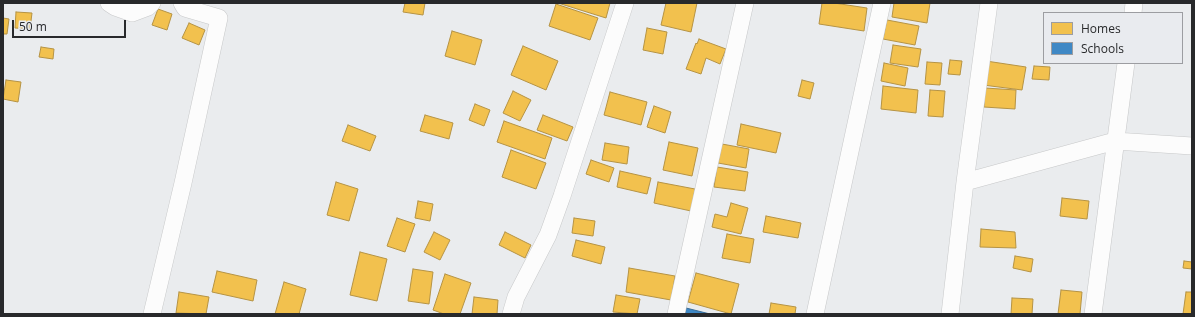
<!DOCTYPE html>
<style>
body{margin:0}
#map{position:relative;width:1195px;height:317px;overflow:hidden;background:#eaecee;font-family:"Open Sans",sans-serif}
canvas{display:block}
.frame{position:absolute;inset:0;border:4px solid #28292b;pointer-events:none}
.legend{position:absolute;left:1043px;top:12px;width:140px;height:52px;box-sizing:border-box;background:#e9ebef;border:1px solid #9c9da1;margin:0;padding:5px 7px;list-style:none;font-size:12px;color:#28292b}
.legend li{display:flex;align-items:center;gap:8px;height:20px}
.legend b{width:20px;border:1px solid #9c9da1}
.scale{position:absolute;left:12px;top:20px;width:114px;height:18px;box-sizing:border-box;border:2px solid #28292b;border-top:0;padding-left:5px;font-size:12px;line-height:14px;white-space:nowrap;color:#28292b;-webkit-text-stroke:3px #e9ebef;paint-order:stroke}
</style>
<div id="map">
<canvas width="1195" height="317"></canvas>
<div class="frame"></div>
<ul class="legend">
<li><b style="height:11px;background:#f2c14e"></b>Homes</li>
<li><b style="height:11px;background:#3f88c5"></b>Schools</li>
</ul>
<div class="scale">50 m</div>
</div>
<script>
const ctx = document.querySelector('canvas').getContext('2d');
ctx.lineJoin = 'round';
function paint(path, color) { ctx.fillStyle = color; ctx.fill(path, 'evenodd'); }
const toPath = rows => new Path2D(rows.map(r => 'M' + r).join(''));
function trace(path, color, width, dash) { ctx.strokeStyle = color; ctx.lineWidth = width; ctx.lineCap = dash ? 'butt' : 'round'; ctx.setLineDash(dash || []); ctx.stroke(path); }
const homes = toPath([
 [405,3,425,3,423,15,403,12,405,3],
 [558,3,610,3,606,18,558,3],
 [666,3,697,3,691,32,661,25,666,3],
 [822,3,834,3,867,8,864,31,819,24,822,3],
 [894,3,930,3,927,23,892,17,894,3],
 [556,4,598,18,590,40,549,26,556,4],
 [158,9,172,14,167,30,152,25,158,9],
 [16,12,32,13,30,29,15,28,16,12],
 [3,18,9,19,7,34,3,34,3,18],
 [887,20,919,26,915,45,883,39,887,20],
 [189,23,205,30,199,45,182,38,189,23],
 [647,28,667,32,663,54,643,50,647,28],
 [452,31,482,40,475,65,445,56,452,31],
 [699,39,726,49,720,64,706,58,701,74,686,69,696,43,697,44,699,39],
 [893,45,921,49,918,67,890,63,893,45],
 [523,46,558,61,546,90,511,75,523,46],
 [41,47,54,49,53,59,39,57,41,47],
 [950,60,962,61,960,75,948,74,950,60],
 [986,61,1026,67,1022,90,983,85,986,61],
 [927,62,942,63,940,85,925,84,927,62],
 [884,63,908,68,905,86,881,81,884,63],
 [1034,66,1050,67,1049,80,1032,79,1034,66],
 [6,80,21,82,18,102,3,99,6,80],
 [802,80,814,83,810,99,798,96,802,80],
 [883,86,918,90,916,113,881,109,883,86],
 [985,88,1016,90,1015,109,984,107,985,88],
 [930,90,945,91,943,117,928,116,930,90],
 [513,91,531,100,520,121,503,113,513,91],
 [610,92,647,102,641,125,604,115,610,92],
 [475,104,490,110,484,126,469,120,475,104],
 [654,106,671,112,665,133,647,127,654,106],
 [425,115,453,123,449,139,420,131,425,115],
 [543,115,573,127,567,141,537,130,543,115],
 [504,121,552,138,545,159,497,142,504,121],
 [741,124,781,133,776,153,737,145,741,124],
 [348,125,376,136,370,151,342,141,348,125],
 [669,142,698,148,692,176,663,170,669,142],
 [605,143,629,147,627,164,602,160,605,143],
 [722,144,749,149,746,168,718,163,722,144],
 [511,150,546,163,536,189,502,177,511,150],
 [591,160,614,168,609,182,586,174,591,160],
 [717,167,748,172,745,191,714,187,717,167],
 [620,171,651,178,647,194,617,187,620,171],
 [336,182,358,189,349,221,327,215,336,182],
 [658,182,695,189,691,211,654,203,658,182],
 [1062,198,1089,201,1087,219,1060,216,1062,198],
 [418,201,433,204,430,221,415,218,418,201],
 [731,203,748,208,741,234,712,227,715,214,727,217,731,203],
 [766,216,801,223,798,238,763,232,766,216],
 [397,218,415,224,405,252,387,246,397,218],
 [574,218,595,221,593,236,572,233,574,218],
 [981,229,1015,232,1016,248,980,247,981,229],
 [434,232,450,240,440,260,424,252,434,232],
 [505,232,531,245,525,258,499,245,505,232],
 [727,234,754,239,750,263,722,258,727,234],
 [576,240,605,247,601,264,572,256,576,240],
 [360,252,387,259,377,301,350,295,360,252],
 [1015,256,1033,259,1031,272,1013,268,1015,256],
 [1184,261,1192,262,1192,269,1183,268,1184,261],
 [629,268,675,276,671,300,626,292,629,268],
 [413,269,433,272,429,304,408,301,413,269],
 [217,271,257,280,253,301,212,292,217,271],
 [696,273,739,284,731,314,688,302,696,273],
 [445,274,471,283,460,314,444,314,433,310,445,274],
 [284,282,306,289,299,314,275,314,284,282],
 [1061,290,1082,292,1080,314,1058,314,1061,290],
 [179,292,209,297,206,314,176,313,179,292],
 [1186,292,1192,292,1192,314,1183,314,1186,292],
 [616,295,640,299,637,314,613,312,616,295],
 [474,297,498,300,497,314,472,314,474,297],
 [1012,298,1033,299,1032,314,1011,314,1012,298],
 [771,303,796,307,795,314,769,314,771,303]
]);
paint(homes, '#f2c14e');
trace(homes, '#b59344', 1);
const schools = toPath([
 [686,308,710,314,685,314,686,308]
]);
paint(schools, '#3f88c5');
trace(schools, '#386c97', 1);
const street = toPath([
 [109,3,115,7,132,13,148,7,152,3],
 [1133,13,1134,3],
 [965,182,1115,141,1192,146],
 [152,314,183,183,219,18,185,8,182,3],
 [511,314,516,297,548,235,562,196,625,3],
 [676,314,745,3],
 [815,314,882,3],
 [950,314,965,182,989,3],
 [1093,314,1126,63]
]);
trace(street, '#c7c8c9', 18);
trace(street, '#fcfcfc', 17);
</script>
